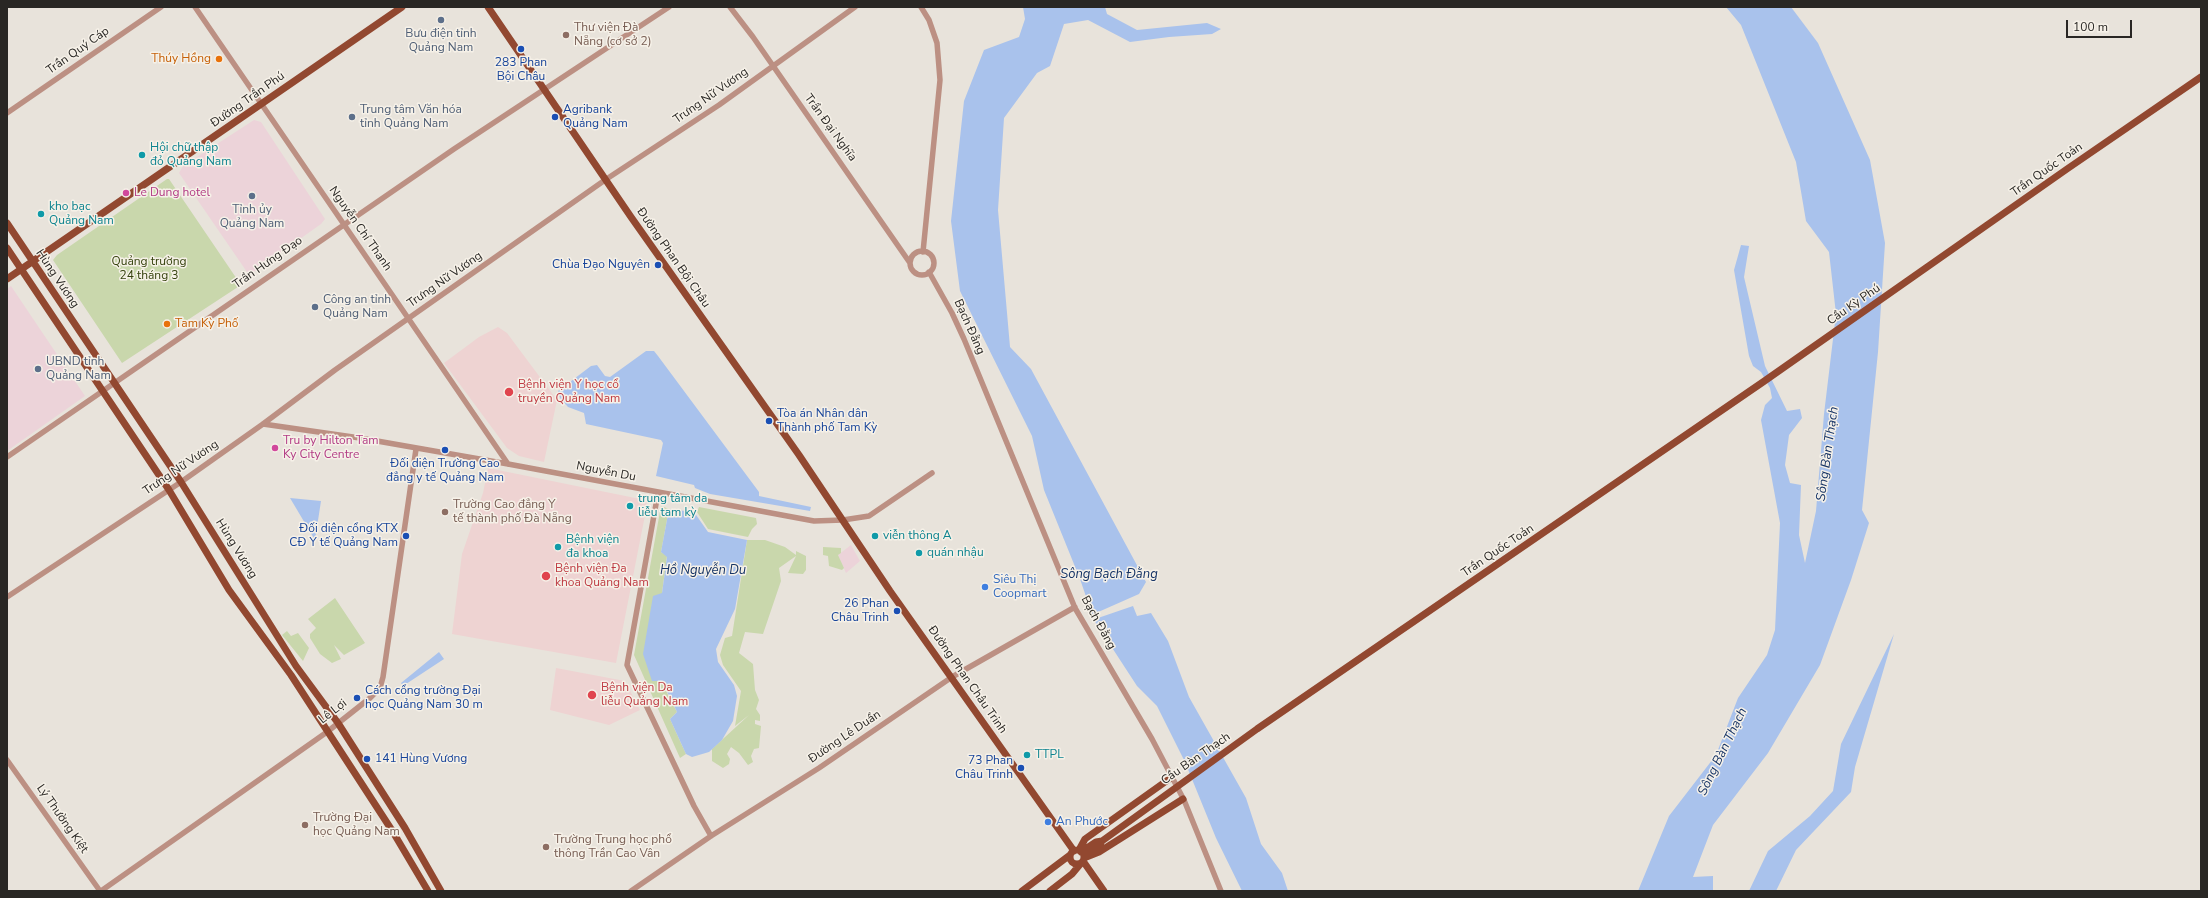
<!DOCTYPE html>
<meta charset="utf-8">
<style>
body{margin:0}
#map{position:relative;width:2208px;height:898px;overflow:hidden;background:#e8e3db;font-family:"Nunito Sans",sans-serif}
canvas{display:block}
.frame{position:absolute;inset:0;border:8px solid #292724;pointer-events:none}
.scale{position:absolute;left:2066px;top:20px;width:66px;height:18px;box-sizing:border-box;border:2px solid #292724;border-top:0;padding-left:5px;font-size:12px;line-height:14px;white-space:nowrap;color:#292724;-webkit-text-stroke:3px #f6f1e8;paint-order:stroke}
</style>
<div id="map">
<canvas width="2208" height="898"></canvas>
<div class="frame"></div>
<div class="scale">100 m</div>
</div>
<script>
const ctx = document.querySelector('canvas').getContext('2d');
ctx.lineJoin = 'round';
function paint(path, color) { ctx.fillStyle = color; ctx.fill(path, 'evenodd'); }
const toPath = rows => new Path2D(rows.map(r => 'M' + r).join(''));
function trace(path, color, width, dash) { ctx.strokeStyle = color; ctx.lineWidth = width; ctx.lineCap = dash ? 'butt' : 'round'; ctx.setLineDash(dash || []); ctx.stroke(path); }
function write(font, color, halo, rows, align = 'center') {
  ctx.font = font + ' "Nunito Sans",sans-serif'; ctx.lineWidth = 3; ctx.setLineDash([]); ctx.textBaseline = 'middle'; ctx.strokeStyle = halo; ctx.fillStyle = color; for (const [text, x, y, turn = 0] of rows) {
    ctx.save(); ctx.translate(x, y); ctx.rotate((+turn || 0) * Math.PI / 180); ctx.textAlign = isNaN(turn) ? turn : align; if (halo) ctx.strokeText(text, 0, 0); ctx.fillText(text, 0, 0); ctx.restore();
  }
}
paint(toPath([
 [254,120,261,122,325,219,321,224,252,273,247,272,179,173,183,166],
 [11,286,85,396,7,451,7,289],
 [851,545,860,561,846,573,838,555]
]), '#ecd3d9');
paint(toPath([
 [498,327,507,333,557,400,544,462,519,456,507,448,444,363,479,337],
 [488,468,645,500,647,505,616,663,452,634,462,554,483,493],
 [556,668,625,681,640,710,609,725,550,710]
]), '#eed3d2');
paint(toPath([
 [167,179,169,179,241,285,122,363,53,260,57,255],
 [661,506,669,509,661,552,667,556,662,593,661,681,677,712,670,719,686,754,680,758,634,655],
 [699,507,756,518,757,524,752,529,748,537,708,529,697,512],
 [747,540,765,540,785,547,796,555,796,551,806,556,806,570,803,574,788,573,796,556,779,568,781,581,763,634,745,632,739,653,753,664,755,690,759,700,756,709,760,715,760,721,755,720,755,724,761,726,759,748,754,749,751,756,753,762,748,765,739,753,731,747,727,754,730,759,729,764,723,768,712,761,712,749,749,715,735,726,741,691,723,665,720,655,725,638,732,636],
 [823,547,841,548,841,553,838,555,844,568,842,570,829,566,828,556,823,555],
 [335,598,365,643,344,655,334,645,341,659,332,663,320,654,310,638,310,634,316,628,308,619],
 [287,631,291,636,298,633,309,648,303,661,282,635]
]), '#c9d7ac');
paint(toPath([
 [1023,7,1105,7,1107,14,1137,30,1207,23,1221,29,1212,34,1169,37,1130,42,1088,20,1064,24,1050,66,1037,73,1004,118,998,210,1010,347,1031,369,1146,582,1139,594,1096,613,1098,618,1133,606,1137,616,1151,613,1168,641,1189,697,1246,798,1261,844,1282,873,1288,891,1242,891,1216,838,1185,762,1157,706,1137,686,1094,620,1080,579,1044,490,1032,436,960,291,951,221,964,101,984,50,1019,37,1025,19],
 [1726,7,1791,7,1818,43,1870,160,1885,243,1878,352,1862,510,1869,523,1851,580,1820,665,1768,753,1713,825,1693,877,1713,876,1713,891,1638,891,1669,816,1716,755,1738,698,1767,655,1775,630,1780,523,1761,420,1765,405,1772,398,1770,388,1761,372,1753,366,1749,356,1734,270,1741,245,1749,246,1744,277,1765,366,1787,411,1800,409,1802,418,1789,435,1785,465,1790,483,1801,485,1799,535,1805,563,1816,511,1824,414,1836,314,1829,252,1806,221,1796,162,1741,25],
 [646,351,654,351,658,356,759,492,759,496,811,507,810,511,710,494,695,488,694,485,656,476,663,443,661,440,586,424,584,413,568,407,560,398,558,391,591,366,597,365,605,376,610,377],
 [290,498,321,501,315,540],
 [669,509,694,512,708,532,747,540,735,609,716,649,718,662,734,685,737,696,733,721,722,740,709,752,692,757,686,754,670,719,677,712,662,681,652,681,643,654,653,596,662,593,667,557,661,552],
 [1894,634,1855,767,1851,792,1796,850,1776,891,1749,891,1768,851,1810,816,1833,791,1841,744],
 [439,652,444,659,403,686,401,683]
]), '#a9c2ec');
trace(toPath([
 [195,7,508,464],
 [730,7,753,37,910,263],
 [921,7,929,20,937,43,940,80,923,252],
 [7,113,161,7],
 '910 263a12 12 0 1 1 24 0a12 12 0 1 1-24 0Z',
 [929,272,952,313,964,339,1075,608,1152,739,1184,800,1221,891],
 [263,424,360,438,508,464,814,521,843,520,869,516,932,473],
 [7,457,454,149,669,7],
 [658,493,627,665,694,806,711,836],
 [7,597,181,482,263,424,335,370,605,180,719,105,855,7],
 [7,760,100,891],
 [101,891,327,732,370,698,380,688,383,677,416,449],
 [631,891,711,836,819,768,952,677,1075,607]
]), '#bc9083', 5.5);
trace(toPath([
 [488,7,631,217,799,455,890,591,1074,851],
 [7,223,181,482,296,666,338,723,405,828,441,891],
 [7,248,169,490,229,590,291,675,393,832,428,891],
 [7,279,402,7],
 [1102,841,1257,729,1763,382,2067,169,2201,77],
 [1079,850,1085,839,1092,834,1172,777],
 '1070 857a7 7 0 1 1 14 0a7 7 0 1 1-14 0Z',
 [1081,852,1096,842,1102,841,1099,846,1087,854],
 [1084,858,1099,852,1183,799],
 [1083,861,1104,891],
 [1022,891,1070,855],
 [1050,891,1072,874,1082,862]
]), '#924830', 7);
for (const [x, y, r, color] of [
 [441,20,4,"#5c6f8a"],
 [566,35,4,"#8d6e63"],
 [521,49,4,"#1a4fb4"],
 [219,59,4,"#e8710a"],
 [352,117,4,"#5c6f8a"],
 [555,117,4,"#1a4fb4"],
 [142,155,4,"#0f9aa8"],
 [126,193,4,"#d1479c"],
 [252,196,4,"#5c6f8a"],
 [41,214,4,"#0f9aa8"],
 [658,265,4,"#1a4fb4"],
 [315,307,4,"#5c6f8a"],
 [167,324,4,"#e8710a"],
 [38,369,4,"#5c6f8a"],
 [509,392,5,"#e0444e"],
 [769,421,4,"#1a4fb4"],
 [275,448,4,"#d1479c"],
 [445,450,4,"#1a4fb4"],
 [630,506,4,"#0f9aa8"],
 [445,512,4,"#8d6e63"],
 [406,536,4,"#1a4fb4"],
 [875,536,4,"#0f9aa8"],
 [558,547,4,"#0f9aa8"],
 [919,553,4,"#0f9aa8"],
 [546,576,5,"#e0444e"],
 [985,587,4,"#3f7fe0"],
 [897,611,4,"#1a4fb4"],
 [592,695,5,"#e0444e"],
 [357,698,4,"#1a4fb4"],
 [1027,755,4,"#0f9aa8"],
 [367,759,4,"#1a4fb4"],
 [1021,768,4,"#1a4fb4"],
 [1048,822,4,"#3f7fe0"],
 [305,825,4,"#8d6e63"],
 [546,847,4,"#8d6e63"]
]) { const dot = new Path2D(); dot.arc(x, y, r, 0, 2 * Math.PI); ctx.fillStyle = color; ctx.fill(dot); trace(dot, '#f6f1e8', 1.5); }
write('12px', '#785e54', '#f6f1e8', [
 ["Thư viện Đà",574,28],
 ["Nẵng (cơ sở 2)",574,42],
 ["Trường Cao đẳng Y",453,505],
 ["tế thành phố Đà Nẵng",453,519],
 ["Trường Đại",313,818],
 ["học Quảng Nam",313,832],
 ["Trường Trung học phổ",554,840],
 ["thông Trần Cao Vân",554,854]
], 'left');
write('12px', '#4e5e75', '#f6f1e8', [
 ["Bưu điện tỉnh",441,34,"center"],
 ["Quảng Nam",441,48,"center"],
 ["Trung tâm Văn hóa",360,110],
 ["tỉnh Quảng Nam",360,124],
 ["Tỉnh ủy",252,210,"center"],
 ["Quảng Nam",252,224,"center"],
 ["Công an tỉnh",323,300],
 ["Quảng Nam",323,314],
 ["UBND tỉnh",46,362],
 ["Quảng Nam",46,376]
], 'left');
write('12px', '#292724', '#f6f1e8', [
 ["Trần Quý Cáp",78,51,-35],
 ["Trưng Nữ Vương",711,96,-35],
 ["Đường Trần Phú",248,100,-35],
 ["Trần Đại Nghĩa",830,128,54],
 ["Trần Quốc Toản",2047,170,-35],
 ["Nguyễn Chí Thanh",360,229,55],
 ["Đường Phan Bội Châu",673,258,55],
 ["Trần Hưng Đạo",268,263,-35],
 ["Hùng Vương",57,279,56],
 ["Trưng Nữ Vương",445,280,-35],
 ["Cầu Kỳ Phú",1854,305,-35],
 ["Bạch Đằng",969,327,66],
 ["Trưng Nữ Vương",181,468,-34],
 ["Nguyễn Du",606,472,11],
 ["Hùng Vương",236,549,58],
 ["Trần Quốc Toản",1498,551,-34],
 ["Bạch Đằng",1098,623,61],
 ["Đường Phan Châu Trinh",967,680,55],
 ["Lê Lợi",333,712,-38],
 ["Đường Lê Duẩn",845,737,-34],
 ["Cầu Bàn Thạch",1196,759,-35],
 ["Lý Thường Kiệt",62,819,55]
]);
write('12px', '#c56008', '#f6f1e8', [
 ["Thúy Hồng",211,59],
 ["Tam Kỳ Phố",175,324,"left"]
], 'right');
write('12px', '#164399', '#f6f1e8', [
 ["283 Phan",521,63,"center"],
 ["Bội Châu",521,77,"center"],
 ["Agribank",563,110],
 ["Quảng Nam",563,124],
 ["Chùa Đạo Nguyên",650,265,"right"],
 ["Tòa án Nhân dân",777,414],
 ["Thành phố Tam Kỳ",777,428],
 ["Đối diện Trường Cao",445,464,"center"],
 ["đẳng y tế Quảng Nam",445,478,"center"],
 ["Đối diện cổng KTX",398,529,"right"],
 ["CĐ Y tế Quảng Nam",398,543,"right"],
 ["26 Phan",889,604,"right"],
 ["Châu Trinh",889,618,"right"],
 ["Cách cổng trường Đại",365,691],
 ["học Quảng Nam 30 m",365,705],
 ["141 Hùng Vương",375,759],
 ["73 Phan",1013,761,"right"],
 ["Châu Trinh",1013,775,"right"]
], 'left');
write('12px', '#0d838f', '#f6f1e8', [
 ["Hội chữ thập",150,148],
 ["đỏ Quảng Nam",150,162],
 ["kho bạc",49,207],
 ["Quảng Nam",49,221],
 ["trung tâm da",638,499],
 ["liễu tam kỳ",638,513],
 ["viễn thông A",883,536],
 ["Bệnh viện",566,540],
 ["đa khoa",566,554],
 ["quán nhậu",927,553],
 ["TTPL",1035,755]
], 'left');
write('12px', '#b23c85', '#f6f1e8', [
 ["Le Dung hotel",134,193],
 ["Tru by Hilton Tam",283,441],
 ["Ky City Centre",283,455]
], 'left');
write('12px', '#35420d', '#f6f1e8', [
 ["Quảng trường",149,262],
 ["24 tháng 3",149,276]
]);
write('12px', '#be3a42', '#f6f1e8', [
 ["Bệnh viện Y học cổ",518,385],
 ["truyền Quảng Nam",518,399],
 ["Bệnh viện Đa",555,569],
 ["khoa Quảng Nam",555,583],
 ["Bệnh viện Da",601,688],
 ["liễu Quảng Nam",601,702]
], 'left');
write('12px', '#366cbe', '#f6f1e8', [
 ["Siêu Thị",993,580],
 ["Coopmart",993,594],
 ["An Phước",1056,822]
], 'left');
write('italic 13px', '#163466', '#f6f1e8', [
 ["Sông Bàn Thạch",1828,454,-82],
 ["Hồ Nguyễn Du",703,571],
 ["Sông Bạch Đằng",1109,575],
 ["Sông Bàn Thạch",1723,752,-64]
]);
</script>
